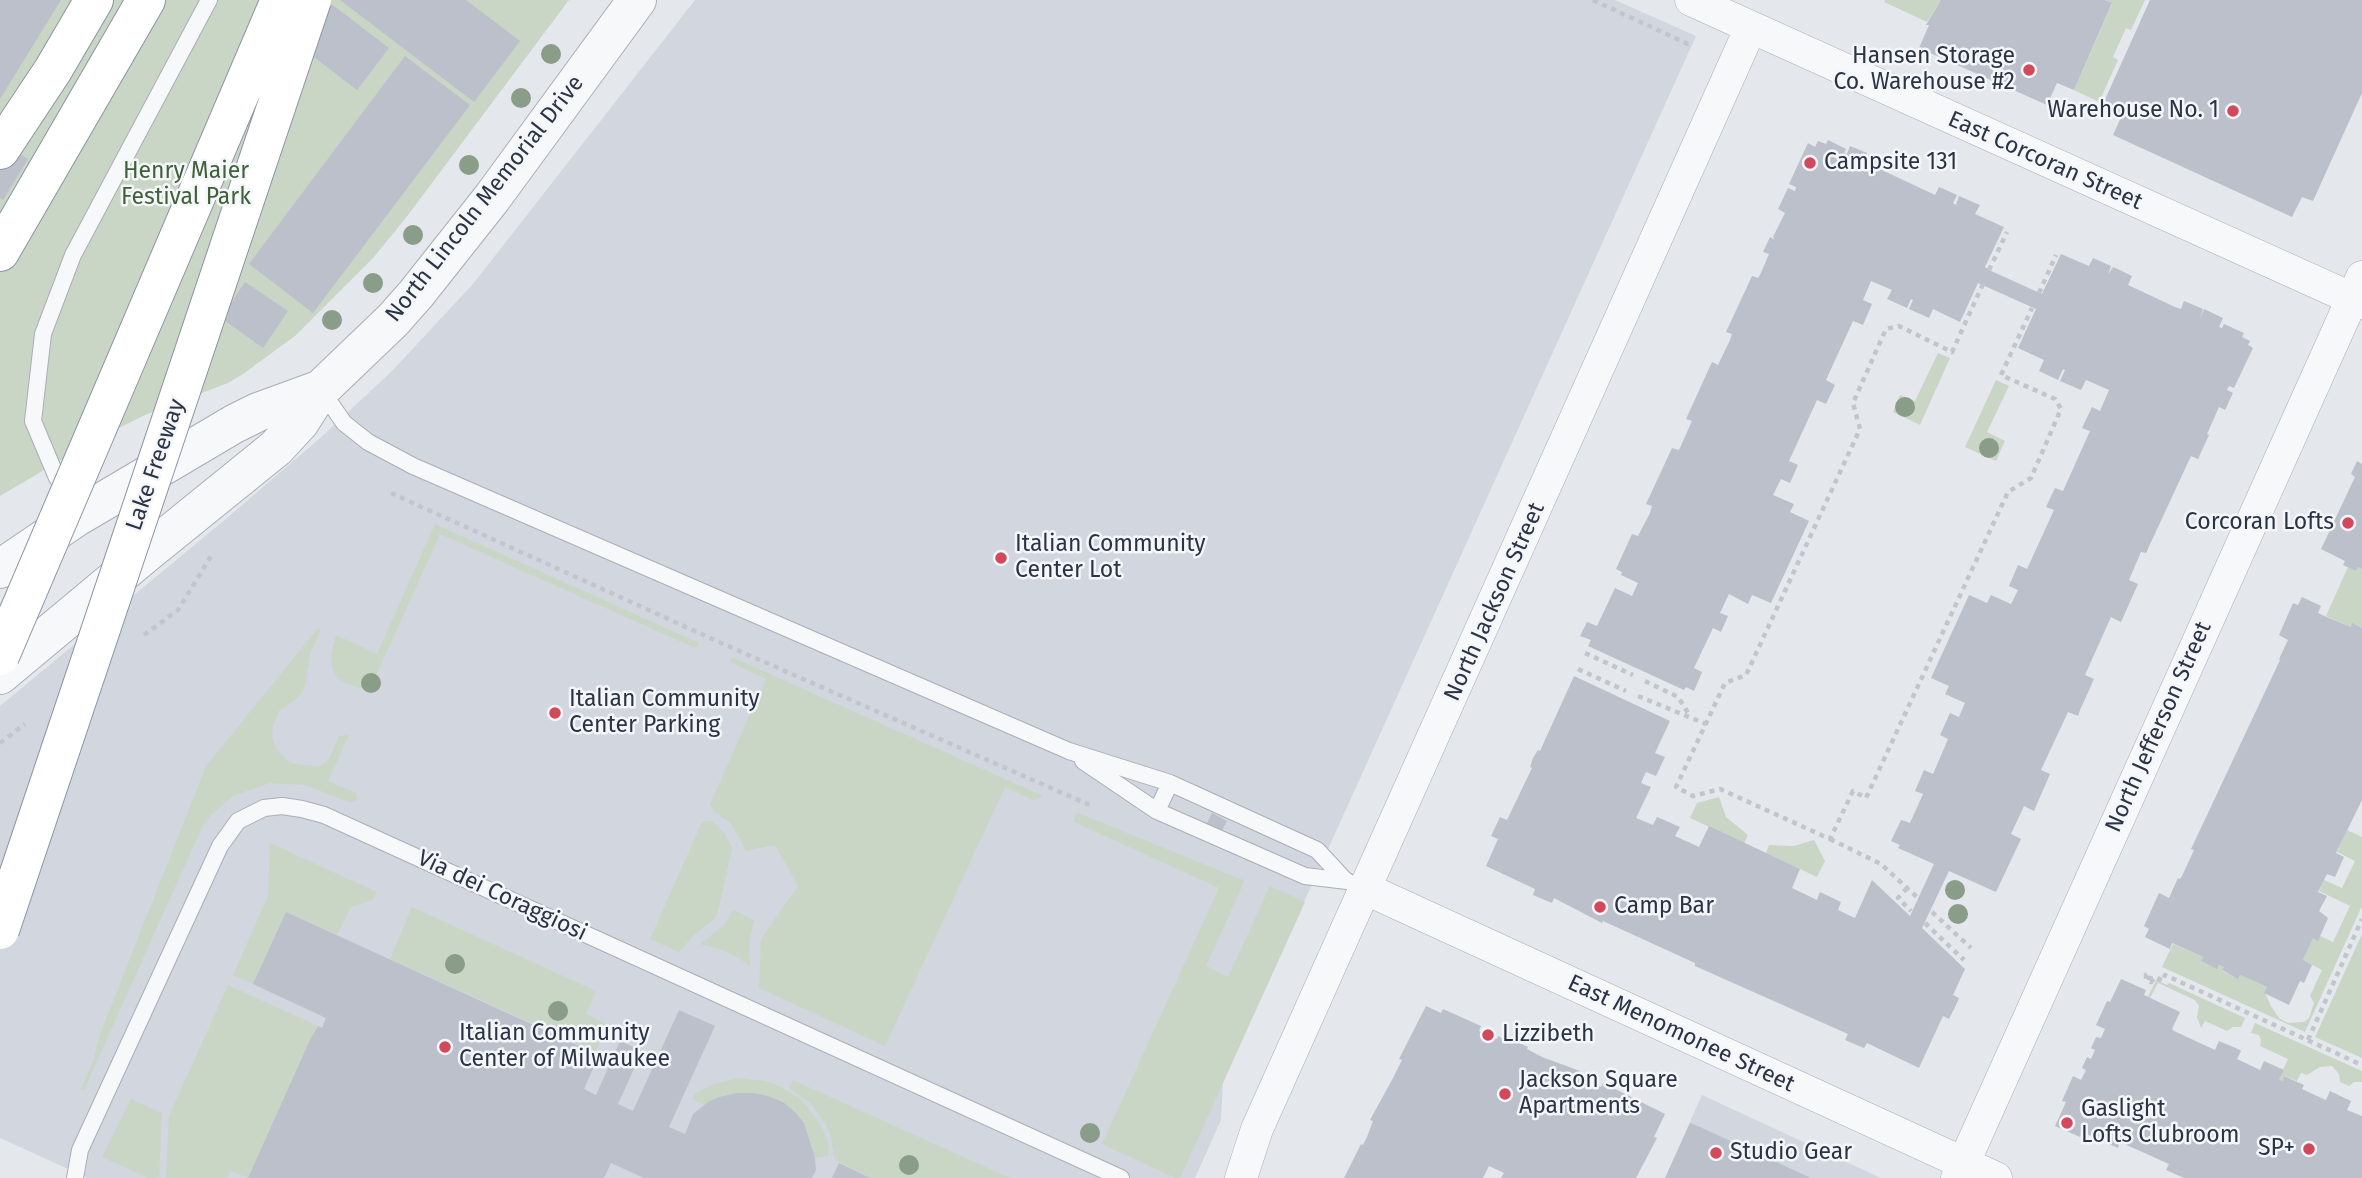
<!DOCTYPE html>
<style>
body{margin:0}
canvas{display:block;background:#e4e7ec}
</style>
<canvas width="2362" height="1178"></canvas>
<script>
const ctx = document.querySelector('canvas').getContext('2d');
ctx.lineJoin = 'round';
function paint(path, color) { ctx.fillStyle = color; ctx.fill(path, 'evenodd'); }
const toPath = rows => new Path2D(rows.map(r => 'M' + r).join(''));
function trace(path, color, width, dash) { ctx.strokeStyle = color; ctx.lineWidth = width; ctx.lineCap = dash ? 'butt' : 'round'; ctx.setLineDash(dash || []); ctx.stroke(path); }
function write(font, color, halo, rows, align = 'center') {
  ctx.font = font + ' "Fira Sans",sans-serif'; ctx.lineWidth = 5; ctx.setLineDash([]); ctx.textBaseline = 'middle'; ctx.strokeStyle = halo; ctx.fillStyle = color; for (const [text, x, y, turn = 0] of rows) {
    ctx.save(); ctx.translate(x, y); ctx.rotate((+turn || 0) * Math.PI / 180); ctx.textAlign = isNaN(turn) ? turn : align; if (halo) ctx.strokeText(text, 0, 0); ctx.fillText(text, 0, 0); ctx.restore();
  }
}
paint(toPath([
 [695,0,1615,0,1696,36,1223,1081,1221,1120,1195,1178,88,1178,0,1138,0,706,227,518,319,439,392,371,473,284],
 [1702,1095,1881,1178,1665,1178]
]), '#d2d6de');
paint(toPath([
 [0,0,569,0,405,219,373,258,295,336,243,374,228,383,145,415,95,440,0,496],
 [1885,0,1941,0,1927,22,1884,2],
 [2105,0,2145,0,2131,30,2126,28,2113,57,2118,60,2099,102,2074,90,2112,4],
 [1938,353,1950,358,1920,425,1893,412,1900,395,1915,401],
 [1996,380,2009,386,1987,432,2005,441,1996,461,1965,447],
 [435,524,697,642,699,645,695,648,440,534,369,691,347,684,338,678,333,670,331,655,336,635,377,654],
 [2348,567,2356,571,2358,567,2362,569,2362,628,2353,624,2351,627,2326,616],
 [318,628,321,629,310,654,305,687,300,696,279,711,273,726,272,737,276,748,290,763,319,767,329,759,339,736,349,735,328,781,356,793,357,798,355,801,349,802,305,785,270,783,233,796,210,816,203,825,84,1090,81,1089,94,1059,100,1034,206,766],
 [732,657,1043,796,1033,800,1005,787,885,1046,759,988,761,939,798,886,775,845,746,851,731,824,715,812,710,804,766,679,730,662],
 [1719,797,1726,817,1748,835,1744,843,1690,818,1697,803],
 [1078,813,1243,880,1244,882,1206,966,1228,977,1270,886,1305,902,1180,1178,1175,1178,1102,1144,1219,888,1074,822,1075,815],
 [711,821,724,832,732,848,718,912,714,919,694,935,679,952,650,939,702,822],
 [2347,830,2362,837,2362,906,2305,1032,2162,967,2173,944,2203,957,2201,961,2217,968,2219,965,2224,967,2222,971,2238,978,2240,975,2267,987,2265,993,2271,1006,2279,1018,2288,1023,2304,1022,2309,1018,2314,1003,2310,996,2322,970,2303,960,2313,938,2320,936,2333,942,2350,906,2319,891,2324,880,2342,888,2355,861,2337,852],
 [1814,840,1825,861,1817,877,1766,853,1769,845,1794,846],
 [270,843,377,892,372,900,351,907,337,935,286,912,253,984,233,975,268,896],
 [412,907,596,991,586,1014,608,1025,595,1052,390,959],
 [733,910,754,920,749,941,750,966,739,958,723,950,700,944,725,924],
 [2362,934,2362,1058,2315,1037],
 [2156,980,2167,985,2169,983,2245,1018,2241,1027,2233,1027,2227,1031,2205,1021,2201,1028,2197,1017,2199,1006,2195,1000,2158,983,2150,998,2148,997],
 [228,985,318,1026,248,1178,231,1171,227,1178,166,1178,169,1116],
 [2255,1023,2362,1071,2362,1082,2354,1082,2349,1086,2340,1082,2339,1074,2332,1066,2320,1067,2307,1075,2301,1073,2297,1081,2285,1076,2283,1081,2279,1079,2288,1059,2260,1046,2261,1040,2259,1035,2251,1033],
 [737,1078,765,1081,779,1086,802,1100,822,1127,829,1147,828,1156,815,1158,804,1123,795,1112,783,1102,768,1096,754,1093,737,1093,719,1097,704,1105,692,1099,695,1094,711,1085],
 [793,1080,1010,1178,870,1178,835,1160,830,1134,825,1123,811,1104,789,1088],
 [131,1099,162,1113,159,1178,148,1178,102,1157]
]), '#c9d6c5');
paint(toPath([
 [0,0,61,0,0,99],
 [326,0,389,48,357,90,260,16],
 [340,0,466,0,520,41,474,102],
 [1941,0,2105,0,2112,3,2074,90,2057,83,2047,105,1919,48,1929,25,1926,25],
 [2150,0,2362,0,2362,93,2313,201,2302,197,2292,217,2113,135,2122,115,2102,106],
 [405,56,470,105,313,313,249,264],
 [1828,140,1846,149,1844,153,1847,154,1850,146,1867,153,1863,162,1865,162,1869,154,1888,163,1884,171,1935,195,1939,187,1957,195,1953,203,1956,205,1959,196,1980,205,1975,214,2004,227,1985,267,1989,270,2042,294,2061,254,2089,266,2093,258,2111,266,2108,275,2113,267,2122,271,2132,276,2128,285,2175,307,2181,309,2184,301,2203,309,2200,318,2204,309,2223,318,2219,327,2222,328,2224,324,2244,333,2242,337,2250,341,2248,345,2253,348,2234,388,2229,386,2227,390,2233,393,2225,410,2219,407,2207,434,2209,435,2198,459,2191,456,2146,553,2141,552,2129,580,2138,584,2121,622,2111,617,2085,675,2094,679,2080,710,2078,716,2068,712,2041,770,2050,774,2034,811,2024,806,2011,834,2021,839,1996,892,1949,871,1922,928,1965,969,1953,995,1959,998,1957,1003,1949,1019,1943,1016,1919,1068,1867,1043,1864,1048,1845,1040,1848,1034,1695,966,1695,963,1603,921,1602,923,1554,898,1552,903,1533,895,1535,889,1486,866,1498,839,1491,836,1500,817,1507,820,1532,768,1530,767,1533,758,1538,750,1540,751,1574,676,1670,721,1655,753,1665,757,1656,776,1646,772,1641,783,1651,787,1636,818,1653,825,1657,817,1680,827,1675,836,1699,847,1709,826,1800,869,1792,888,1817,900,1820,892,1841,902,1838,910,1855,918,1872,880,1910,916,1934,864,1898,848,1900,845,1891,841,1901,820,1910,823,1923,794,1915,791,1924,770,1933,774,1948,739,1940,735,1950,713,1959,717,1965,703,1945,694,1949,686,1931,678,1969,595,1987,603,1991,595,2011,604,2018,590,2009,586,2018,565,2027,569,2054,510,2046,507,2055,488,2063,491,2090,431,2082,428,2092,407,2100,411,2109,390,2086,380,2081,390,2060,381,2065,370,2063,369,2058,380,2039,371,2044,360,2018,348,2036,309,1978,283,1960,322,1933,309,1929,318,1909,309,1913,300,1911,299,1907,308,1887,299,1892,290,1871,281,1863,300,1872,304,1863,325,1853,321,1826,380,1835,385,1826,404,1817,400,1789,461,1798,465,1790,483,1781,479,1773,495,1794,504,1790,512,1809,521,1771,603,1752,595,1748,604,1729,594,1720,613,1728,616,1721,632,1713,628,1694,668,1702,672,1694,691,1686,687,1684,690,1588,646,1591,640,1580,636,1587,622,1597,626,1615,588,1632,596,1638,583,1621,575,1622,572,1616,569,1632,534,1638,536,1650,513,1652,506,1646,504,1672,448,1679,450,1692,421,1686,419,1712,362,1718,365,1730,340,1732,334,1726,332,1752,276,1758,278,1760,275,1769,254,1763,252,1770,237,1775,240,1773,237,1785,213,1778,209,1788,188,1795,191,1796,187,1789,184,1808,143,1815,147,1818,141,1826,144],
 [0,142,28,159,3,200,0,198],
 [245,282,288,311,263,348,221,318],
 [2357,461,2362,464,2362,569,2358,567,2356,571,2343,565,2345,561,2321,549,2355,477,2351,474],
 [2302,597,2321,606,2318,613,2322,615,2351,627,2352,623,2362,628,2362,800,2336,853,2344,857,2335,877,2327,874,2318,892,2327,896,2319,911,2328,918,2318,941,2313,938,2303,960,2312,965,2304,983,2300,981,2289,1005,2264,993,2267,987,2240,975,2238,979,2222,970,2224,967,2219,965,2217,969,2201,961,2203,957,2172,943,2170,949,2151,940,2145,937,2149,929,2144,926,2159,893,2169,898,2178,878,2180,879,2182,876,2194,850,2191,849,2280,660,2279,659,2288,640,2279,635,2293,603,2298,605],
 [1212,813,1227,821,1220,834,1205,827],
 [286,912,599,1055,584,1089,596,1095,620,1041,642,1051,618,1104,633,1111,679,1010,715,1026,669,1127,685,1134,693,1114,708,1102,719,1097,737,1093,754,1093,768,1096,783,1102,795,1112,804,1123,815,1158,816,1170,812,1178,644,1178,611,1163,604,1178,248,1178,310,1040,318,1026,322,1028,326,1018,253,984],
 [2121,979,2146,990,2144,995,2180,1012,2172,1029,2174,1031,2215,1050,2219,1041,2238,1049,2241,1051,2237,1059,2260,1070,2264,1061,2284,1070,2279,1079,2283,1081,2284,1076,2304,1085,2302,1089,2317,1096,2326,1100,2330,1091,2351,1101,2347,1110,2362,1116,2362,1178,2184,1178,2166,1170,2169,1164,2120,1142,2118,1148,2082,1132,2080,1137,2055,1126,2066,1102,2062,1101,2073,1076,2081,1080,2086,1070,2082,1068,2087,1057,2091,1059,2095,1050,2091,1048,2096,1037,2101,1038,2105,1029,2096,1025,2107,1001,2110,1002],
 [1426,1006,1441,1013,1443,1009,1481,1026,1479,1031,1497,1039,1498,1036,1504,1039,1505,1036,1528,1047,1527,1049,1542,1057,1580,1071,1579,1074,1583,1076,1582,1078,1594,1084,1601,1087,1603,1083,1665,1114,1654,1137,1657,1138,1636,1178,1501,1178,1504,1173,1489,1166,1483,1178,1344,1178,1361,1144,1363,1145,1367,1137,1373,1121,1370,1120,1393,1078,1402,1060,1399,1059],
 [1690,1123,1700,1127,1811,1178,1665,1178],
 [839,1163,870,1178,832,1178]
]), '#bbc0ca');
const service = toPath([
 [322,391,344,423,368,442,413,466,1069,751,1170,783,1317,850,1344,879],
 [57,478,33,421,43,334,73,255,209,0],
 [1083,761,1157,811],
 [1170,783,1157,811,1305,876,1347,881],
 [75,1178,80,1150,220,846,238,821,264,808,282,806,302,809,324,815,1121,1178]
]);
const minor = toPath([
 [1691,0,2362,303],
 [1366,889,1996,1178],
 [1241,1178,1257,1129,1751,27],
 [1957,1178,2362,277]
]);
const tertiary = toPath([
 [0,569,75,518,234,424,258,412,321,389],
 [0,675,145,554,276,448,300,422,321,389,393,320,416,294,492,198,637,0]
]);
const motorway = toPath([
 [0,150,53,70,94,0],
 [0,252,146,0]
]);
trace(service, '#a9aeb7', 18);
trace(minor, '#a9aeb7', 33);
trace(tertiary, '#a9aeb7', 40);
trace(motorway, '#8b94a3', 40);
trace(toPath([
 [1593,0,1688,44,1693,42],
 [1989,270,2007,232],
 [1983,284,1952,352,1899,326,1886,329,1853,403,1860,429,1746,675,1725,683,1676,787,1693,796,1720,789,1830,839,1853,791,1866,798,2008,492,2031,478,2061,409,2055,399,2001,375,2032,308],
 [2039,293,2056,255],
 [391,493,719,642,1092,806],
 [144,635,178,610,213,553],
 [1585,653,1633,675],
 [1578,669,1626,691],
 [1645,681,1678,697,1690,716],
 [1638,696,1706,724],
 [0,743,25,724],
 [1830,839,1881,864,1918,898],
 [1907,888,1898,898,1911,911],
 [1932,912,1971,948],
 [1925,923,1964,960],
 [2147,978,2151,978,2148,974,2146,975,2146,979,2151,982,2155,977,2163,981,2165,975,2362,1065],
 [2308,1040,2362,919]
]), '#c2c5cb', 4.5, [5, 5]);
trace(service, '#f7f8fa', 16);
trace(minor, '#f7f8fa', 32);
trace(tertiary, '#f7f8fa', 38);
trace(motorway, '#fff', 38);
const motorwayBridge = toPath([
 [0,656,280,0],
 [0,930,312,0]
]);
trace(motorwayBridge, '#8b94a3', 40, []);
trace(motorwayBridge, '#fff', 38);
ctx.fillStyle = '#899d89';
for (const [x, y] of [
 [551,54],
 [521,98],
 [469,165],
 [413,235],
 [373,283],
 [332,320],
 [1905,407],
 [1989,448],
 [371,683],
 [1955,890],
 [1958,914],
 [455,964],
 [558,1011],
 [1090,1133],
 [909,1165]
]) { ctx.beginPath(); ctx.arc(x, y, 10, 0, 2 * Math.PI); ctx.fill(); }
for (const [x, y, r, color] of [
 [2029,70,7,"#d1495b"],
 [2233,111,7,"#d1495b"],
 [1810,163,7,"#d1495b"],
 [2348,523,7,"#d1495b"],
 [1001,558,7,"#d1495b"],
 [555,713,7,"#d1495b"],
 [1600,907,7,"#d1495b"],
 [1488,1035,7,"#d1495b"],
 [445,1047,7,"#d1495b"],
 [1505,1094,7,"#d1495b"],
 [2067,1123,7,"#d1495b"],
 [2309,1149,7,"#d1495b"],
 [1716,1153,7,"#d1495b"]
]) { const dot = new Path2D(); dot.arc(x, y, r, 0, 2 * Math.PI); ctx.fillStyle = color; ctx.fill(dot); trace(dot, '#f4f6f9', 2.5); }
write('23px', '#2b3445', '#f4f6f9', [
 ["Hansen Storage",2015,57,"right"],
 ["Co. Warehouse #2",2015,83,"right"],
 ["Warehouse No. 1",2219,111,"right"],
 ["Campsite 131",1824,163],
 ["Corcoran Lofts",2334,523,"right"],
 ["Italian Community",1015,545],
 ["Center Lot",1015,571],
 ["Italian Community",569,700],
 ["Center Parking",569,726],
 ["Camp Bar",1614,907],
 ["Italian Community",459,1034],
 ["Center of Milwaukee",459,1060],
 ["Lizzibeth",1502,1035],
 ["Jackson Square",1519,1081],
 ["Apartments",1519,1107],
 ["Gaslight",2081,1110],
 ["Lofts Clubroom",2081,1136],
 ["SP+",2295,1149,"right"],
 ["Studio Gear",1730,1153]
], 'left');
write('23px', '#2b3445', '#f4f6f9', [
 ["East Corcoran Street",2045,161,24],
 ["North Lincoln Memorial Drive",485,199,-52],
 ["Lake Freeway",156,465,-71],
 ["North Jackson Street",1495,602,-66],
 ["North Jefferson Street",2159,727,-66],
 ["Via dei Coraggiosi",502,896,25],
 ["East Menomonee Street",1681,1034,25]
]);
write('23px', '#3f6138', '#f4f6f9', [
 ["Henry Maier",186,172],
 ["Festival Park",186,198]
]);
</script>
